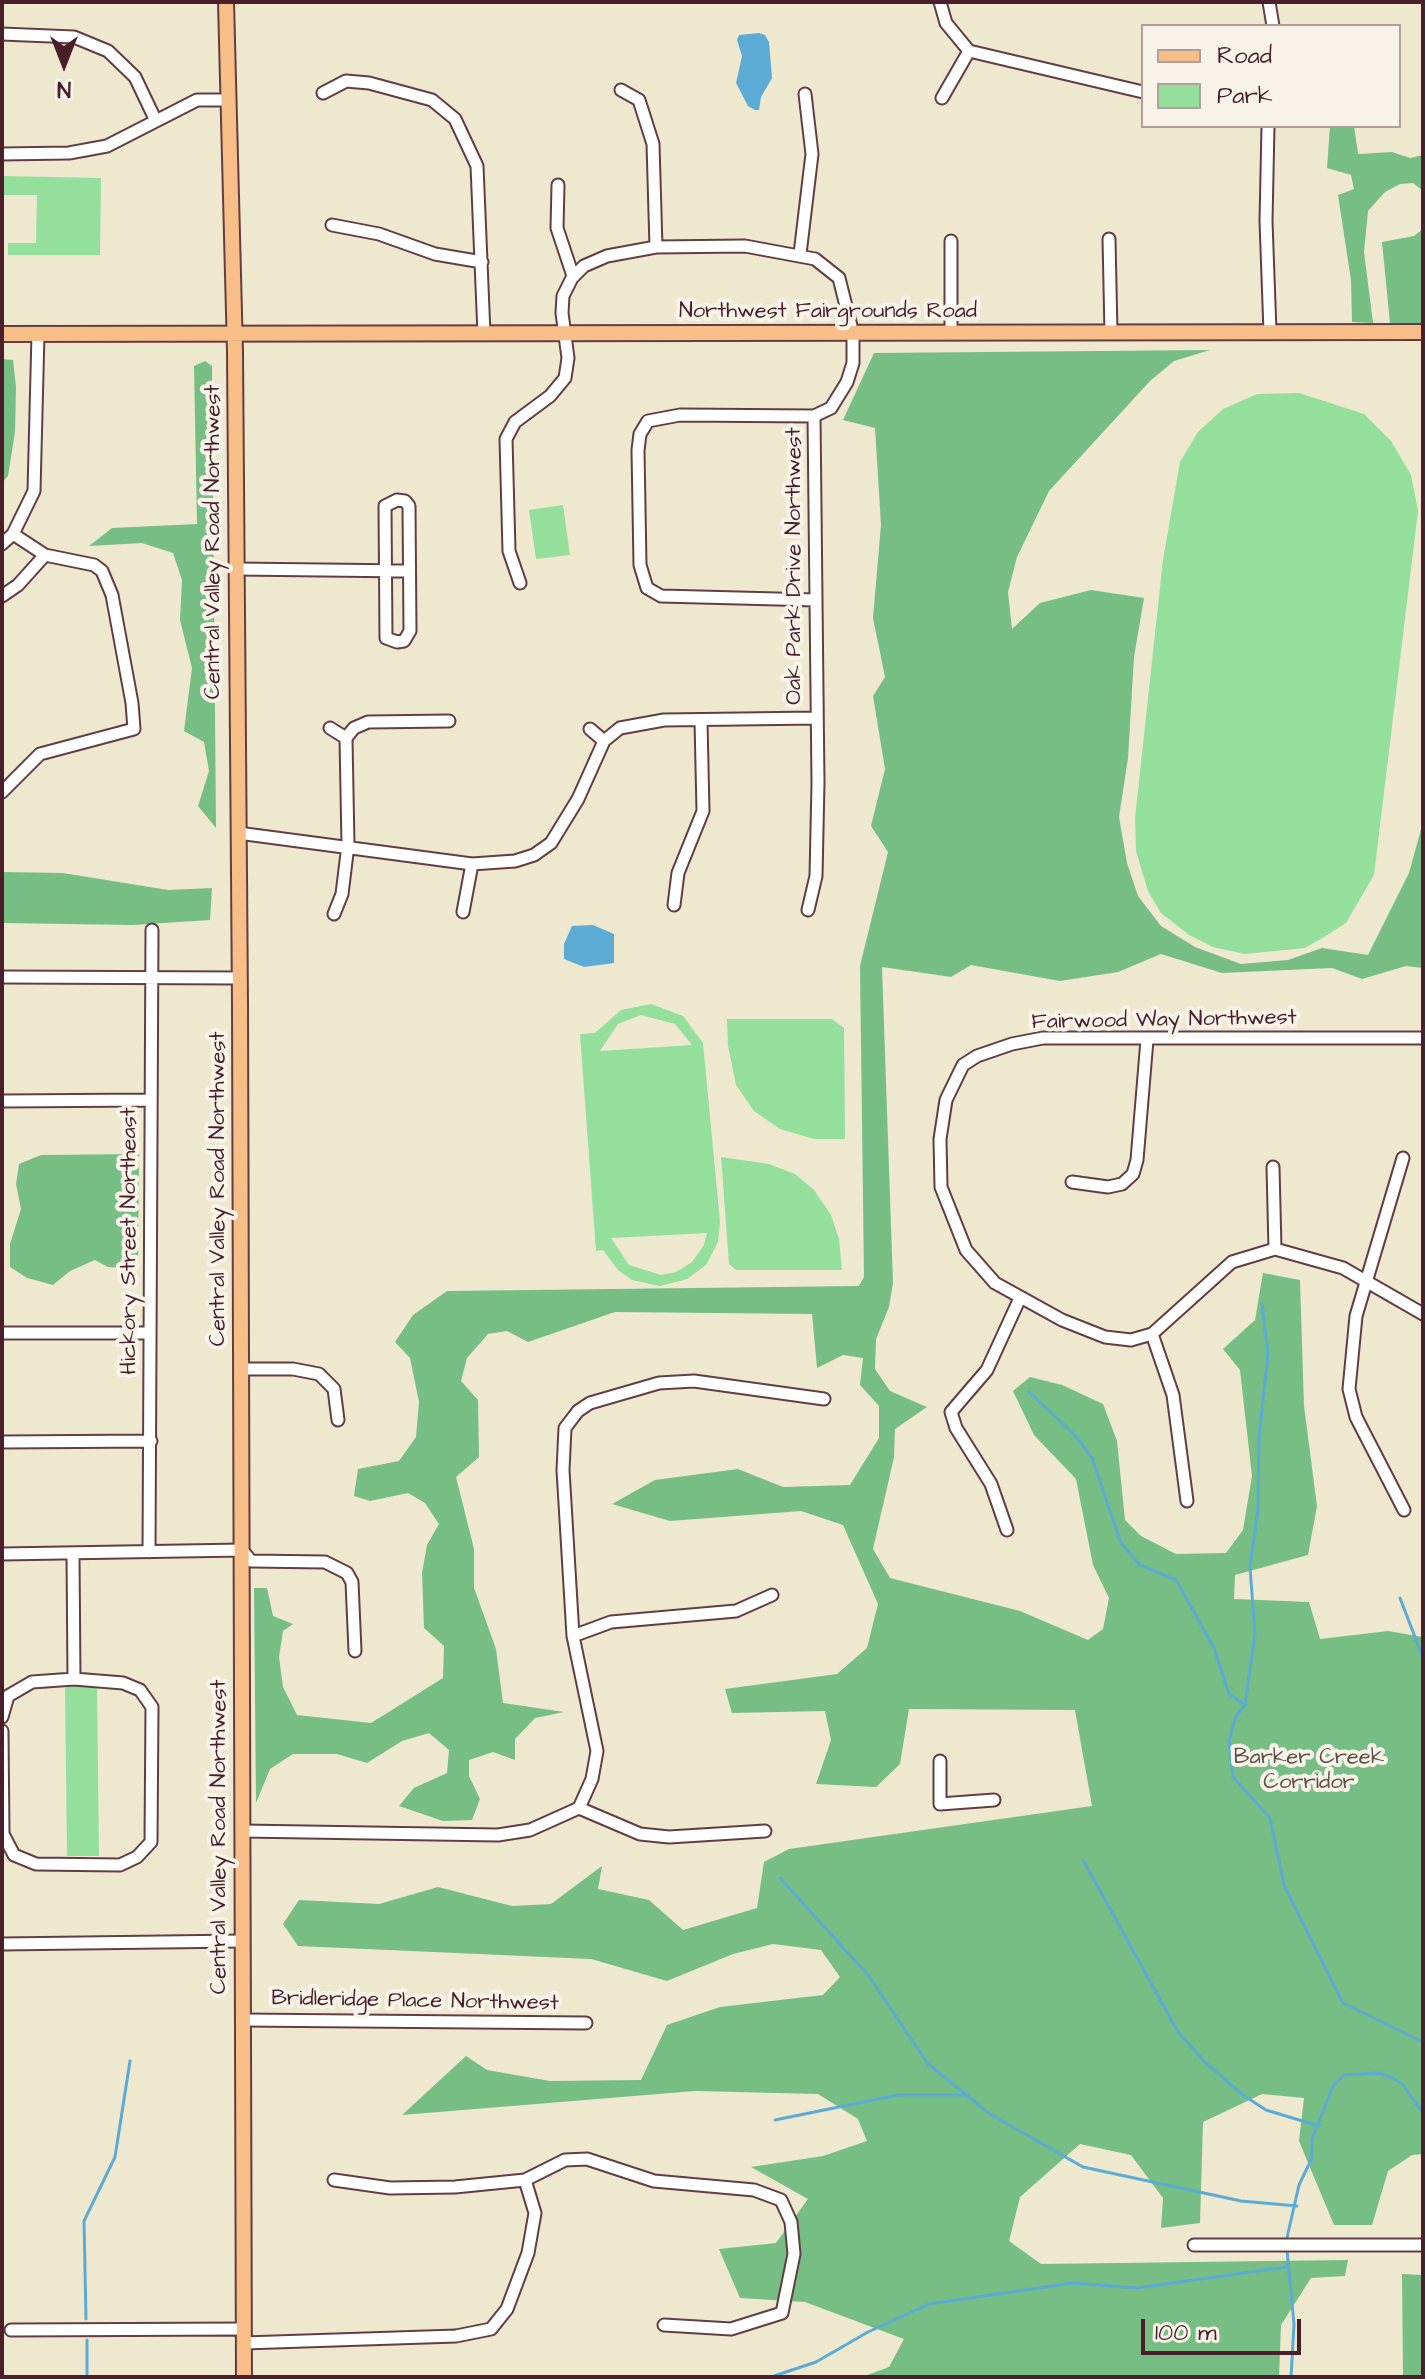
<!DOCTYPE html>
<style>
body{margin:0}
#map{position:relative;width:1425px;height:2379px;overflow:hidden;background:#eee8cf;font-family:"Architects Daughter",sans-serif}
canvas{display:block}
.frame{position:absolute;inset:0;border:4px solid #4a1f2b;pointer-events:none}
.legend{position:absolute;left:1141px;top:24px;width:260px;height:104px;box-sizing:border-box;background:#f7f3e8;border:2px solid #b29e9c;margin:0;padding:10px 14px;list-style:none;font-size:24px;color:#4a1f2b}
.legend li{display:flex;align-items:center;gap:16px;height:40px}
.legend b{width:40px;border:2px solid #b29e9c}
.north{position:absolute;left:24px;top:24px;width:80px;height:80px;-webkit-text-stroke:6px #f7f3e8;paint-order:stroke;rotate:180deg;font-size:22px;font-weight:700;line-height:32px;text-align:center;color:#4a1f2b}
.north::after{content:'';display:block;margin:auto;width:28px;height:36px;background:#4a1f2b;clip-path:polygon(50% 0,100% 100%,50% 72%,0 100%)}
.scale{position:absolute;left:1141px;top:2319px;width:160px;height:36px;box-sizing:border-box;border:4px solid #4a1f2b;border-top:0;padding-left:10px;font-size:24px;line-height:28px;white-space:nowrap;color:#4a1f2b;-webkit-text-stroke:6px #f7f3e8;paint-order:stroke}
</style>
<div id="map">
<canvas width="1425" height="2379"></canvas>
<div class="frame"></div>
<ul class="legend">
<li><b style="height:10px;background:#f7be87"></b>Road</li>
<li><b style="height:22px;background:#93df9b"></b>Park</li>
</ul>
<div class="north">N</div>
<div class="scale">100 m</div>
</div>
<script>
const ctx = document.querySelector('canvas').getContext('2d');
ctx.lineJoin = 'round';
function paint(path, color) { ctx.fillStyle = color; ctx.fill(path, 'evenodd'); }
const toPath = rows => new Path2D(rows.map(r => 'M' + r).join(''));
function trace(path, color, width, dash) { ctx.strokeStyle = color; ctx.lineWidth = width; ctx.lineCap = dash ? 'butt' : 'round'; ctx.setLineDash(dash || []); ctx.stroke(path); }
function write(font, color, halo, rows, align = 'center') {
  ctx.font = font + ' "Architects Daughter",sans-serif'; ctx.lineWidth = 8; ctx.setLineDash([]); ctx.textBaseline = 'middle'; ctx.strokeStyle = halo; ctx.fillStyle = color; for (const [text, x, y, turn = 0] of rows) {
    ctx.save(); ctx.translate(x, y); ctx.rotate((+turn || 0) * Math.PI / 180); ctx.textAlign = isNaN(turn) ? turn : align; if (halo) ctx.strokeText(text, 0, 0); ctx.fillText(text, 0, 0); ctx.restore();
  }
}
paint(toPath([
 [2,176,101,178,100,255,8,255,8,243,36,243,37,195,2,195],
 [1299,393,1364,414,1391,441,1411,475,1418,511,1374,875,1346,923,1324,937,1305,948,1245,954,1213,947,1189,935,1161,913,1148,891,1136,851,1135,818,1163,560,1180,462,1198,432,1223,409,1257,394],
 [563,505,570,555,536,559,529,510],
 [651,1004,683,1016,703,1043,720,1222,718,1242,706,1265,687,1279,660,1286,632,1280,618,1270,603,1250,596,1251,580,1034,595,1033,621,1010],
 [641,1015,675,1024,692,1045,600,1051,618,1024],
 [707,1233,704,1245,692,1262,676,1272,661,1275,629,1265,611,1238],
 [727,1019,832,1019,844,1028,845,1139,814,1139,780,1129,754,1111,736,1085,728,1046],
 [721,1157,769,1164,795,1174,814,1190,831,1215,839,1239,842,1270,736,1270,729,1264],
 [65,1686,97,1686,99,1856,67,1856]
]), '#93df9b');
paint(toPath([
 [1330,126,1354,126,1358,154,1392,152,1410,158,1423,155,1423,191,1413,183,1400,184,1385,192,1368,211,1364,252,1373,323,1352,322,1351,280,1338,195,1354,189,1351,175,1327,168],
 [1423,229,1423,323,1390,323,1382,242,1414,236],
 [1210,350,1174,361,1150,381,1049,491,1017,557,1008,592,1012,629,1040,603,1091,590,1144,598,1134,657,1128,758,1119,817,1127,863,1138,896,1161,926,1195,947,1241,964,1288,960,1322,948,1368,955,1409,873,1423,822,1423,968,1406,966,1362,979,1332,968,1222,973,1161,954,1118,972,1060,981,971,965,951,977,882,967,893,1283,889,1307,876,1339,875,1369,890,1391,927,1407,895,1429,894,1457,873,1549,890,1578,1020,1611,1088,1640,1103,1629,1109,1598,1093,1565,1076,1479,1034,1435,1013,1391,1030,1377,1062,1385,1103,1404,1117,1441,1125,1520,1141,1536,1176,1554,1226,1553,1243,1530,1252,1476,1240,1370,1223,1349,1255,1320,1263,1273,1300,1280,1304,1406,1317,1506,1308,1555,1235,1575,1234,1599,1309,1602,1320,1639,1388,1631,1423,1637,1423,2154,1412,2155,1388,2171,1372,2225,1334,2225,1299,2141,1304,2098,1262,2094,1203,2122,1200,2223,1161,2228,1163,2198,1131,2155,1080,2144,1020,2197,1009,2241,1041,2264,1348,2260,1345,2276,1311,2278,1281,2325,1279,2377,862,2377,889,2367,904,2339,805,2302,740,2298,719,2249,776,2243,808,2199,751,2167,823,2156,867,2141,858,2119,818,2094,695,2091,402,2115,466,2056,487,2070,550,2081,641,2080,667,2025,720,2007,823,1995,840,1977,821,1950,773,1944,733,1954,667,1981,591,1959,298,1946,283,1924,299,1900,379,1904,438,1887,512,1906,551,1904,602,1866,598,1889,649,1900,683,1930,757,1908,764,1862,789,1849,1092,1806,1075,1710,909,1709,900,1764,876,1787,816,1784,831,1740,825,1711,732,1713,725,1689,837,1674,867,1648,878,1604,843,1525,801,1511,670,1521,612,1504,655,1480,738,1469,783,1487,850,1485,879,1438,879,1406,860,1385,863,1358,843,1355,817,1368,812,1314,615,1312,528,1342,507,1331,488,1334,467,1358,461,1381,478,1400,479,1457,456,1477,474,1549,474,1588,496,1649,503,1703,564,1712,535,1718,515,1739,515,1760,493,1752,469,1760,469,1776,480,1799,472,1820,443,1821,399,1806,414,1788,447,1773,449,1750,429,1733,402,1741,367,1763,337,1754,293,1754,270,1769,256,1803,254,1588,267,1588,273,1616,293,1624,283,1631,279,1657,283,1687,297,1715,371,1723,443,1678,444,1646,424,1628,422,1573,427,1545,439,1524,425,1503,408,1493,370,1501,354,1496,358,1469,399,1461,416,1437,419,1402,410,1358,395,1342,413,1315,447,1291,859,1286,864,1277,860,966,888,852,871,826,885,769,873,696,885,677,873,618,881,525,875,428,843,420,874,353],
 [2,359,13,360,16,387,15,432,8,476,2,483],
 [205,361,212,366,216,828,198,806,209,771,204,742,184,731,192,668,180,620,182,580,173,553,142,543,89,546,112,528,197,524,194,366],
 [2,872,63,873,168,890,212,888,210,920,133,925,2,923],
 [139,1154,138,1269,108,1267,95,1260,70,1271,53,1285,27,1278,10,1267,10,1244,21,1209,16,1184,19,1164,41,1155],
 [1402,2274,1423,2275,1423,2377,1403,2377]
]), '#76be83');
paint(toPath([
 [759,33,765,35,769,42,772,78,761,97,759,110,755,110,748,106,736,83,742,56,737,40,739,35],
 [593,925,614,934,614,963,584,967,564,959,564,944,572,926]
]), '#5babd5');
trace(toPath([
 [1262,1304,1268,1354,1259,1437,1258,1509,1250,1567,1255,1634,1245,1705,1236,1716,1229,1741,1233,1777,1270,1818,1284,1885,1343,2003,1423,2042],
 [1029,1392,1075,1435,1092,1458,1121,1543,1140,1565,1176,1580,1214,1648,1229,1694,1245,1705],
 [1400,1598,1423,1658],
 [1083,1860,1178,2032,1206,2063,1243,2095,1266,2110,1319,2126],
 [780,1878,868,1975,928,2064,990,2114,1083,2167,1241,2201,1297,2206],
 [775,2120,898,2095,969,2095],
 [1286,2242,1299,2185,1312,2158,1312,2139,1333,2086,1344,2075,1377,2073,1391,2077,1402,2084,1423,2113],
 [1287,2250,1294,2324,1291,2377],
 [86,2319,84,2221,115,2157,130,2061],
 [87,2340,87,2377],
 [771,2377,816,2362,868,2332,929,2304,1073,2283,1137,2288,1287,2267]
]), '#5babd5', 3);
const minor = toPath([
 [940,2,946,23,969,51,1143,92],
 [1269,2,1273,26],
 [2,34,74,37,108,51,135,77,156,121],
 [621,90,639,100,653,144,656,247],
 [323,93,346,81,369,83,432,100,455,119,477,166,484,334],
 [942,98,969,51],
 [1268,126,1266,221,1270,332],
 [2,154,69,153,107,146,197,100,228,100],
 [558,185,557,228,573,276],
 [332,225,379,234,435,254,482,262],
 [1109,239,1111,333],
 [800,254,812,154,805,94],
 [951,333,951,241],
 [397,500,405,501,409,506,410,631,404,641,397,642,386,638,385,506,397,500],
 [2,544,13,534,34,491,38,334],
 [236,569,409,571],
 [520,583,509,551,506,439,515,422,550,396,565,378,568,358,562,313,563,296,572,278,584,266,607,256,656,247,745,246,815,259,839,278,853,334,853,363,847,382,831,408,814,416,680,415,648,421,640,434,638,450,640,565,647,588,661,596,816,600],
 [2,596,18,585,45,555],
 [330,728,346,738],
 [590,729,604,741],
 [2,792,40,754,134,729,132,703,112,595,102,571,94,565,45,555,13,534],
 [238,833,472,864,515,861,534,855,551,843,578,799,604,741,620,728,664,720,816,718],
 [674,905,678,873,703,811,701,721],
 [808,910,816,876,818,783,814,416],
 [463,912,472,864],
 [334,914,342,894,348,845,346,738,354,728,368,722,449,721],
 [2,977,240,978],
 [1423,1038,1043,1038,1012,1044,977,1056,963,1065,946,1100,940,1139,941,1187,966,1250,995,1283,1062,1320,1105,1337,1131,1340,1152,1334,1232,1262,1275,1249,1343,1268,1423,1314],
 [2,1101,149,1100],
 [1403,1158,1356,1316,1349,1389,1356,1417,1404,1510],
 [1273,1167,1275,1249],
 [1072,1182,1108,1187,1122,1184,1133,1174,1137,1160,1147,1040],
 [2,1333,150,1333],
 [1152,1334,1173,1395,1187,1501],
 [241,1369,293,1369,319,1374,334,1389,338,1420],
 [2,1442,151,1441],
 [1007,1530,991,1484,956,1428,951,1412,987,1370,1020,1298],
 [149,1552,152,930],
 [2,1554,242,1550,251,1561,325,1562,347,1573,352,1582,355,1651],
 [73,1554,74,1679],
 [573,1636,611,1622,736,1611,772,1595],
 [2,1717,8,1696,32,1682,74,1679,123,1683,140,1690,152,1707,151,1842,137,1857,120,1865,36,1864,14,1855,3,1834,2,1731],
 [940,1761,940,1804,994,1800],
 [579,1808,640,1834,669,1837,765,1831],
 [242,1831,498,1835,530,1830,579,1808,592,1779,597,1751,573,1636,563,1470,565,1428,578,1411,590,1403,659,1383,694,1381,824,1399],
 [2,1944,242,1941],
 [242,2020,586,2023],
 [334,2180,390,2188,455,2187,525,2180,565,2160,587,2159,654,2181,754,2190,781,2200,791,2222,794,2254,782,2313,731,2329,664,2325],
 [1194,2245,1423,2245],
 [11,2330,244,2329],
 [244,2343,456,2336,491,2329,507,2309,528,2253,535,2213,525,2180]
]);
const major = toPath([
 [226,2,235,352,240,1004,244,2377],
 [2,334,1423,332]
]);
trace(minor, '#633d44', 15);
trace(major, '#633d44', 18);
trace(minor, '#fff', 11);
trace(major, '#f7be87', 14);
write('22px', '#4a1f2b', '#f7f3e8', [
 ["Northwest Fairgrounds Road",828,312],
 ["Central Valley Road Northwest",214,542,-90],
 ["Oak Park Drive Northwest",795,566,-90],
 ["Fairwood Way Northwest",1164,1021,-1],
 ["Central Valley Road Northwest",219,1189,-90],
 ["Hickory Street Northeast",130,1241,-90],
 ["Central Valley Road Northwest",220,1837,-90],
 ["Bridleridge Place Northwest",415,2002,1]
]);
write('22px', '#5c4f47', '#f7f3e8', [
 ["Barker Creek",1309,1758],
 ["Corridor",1309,1783]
]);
</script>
